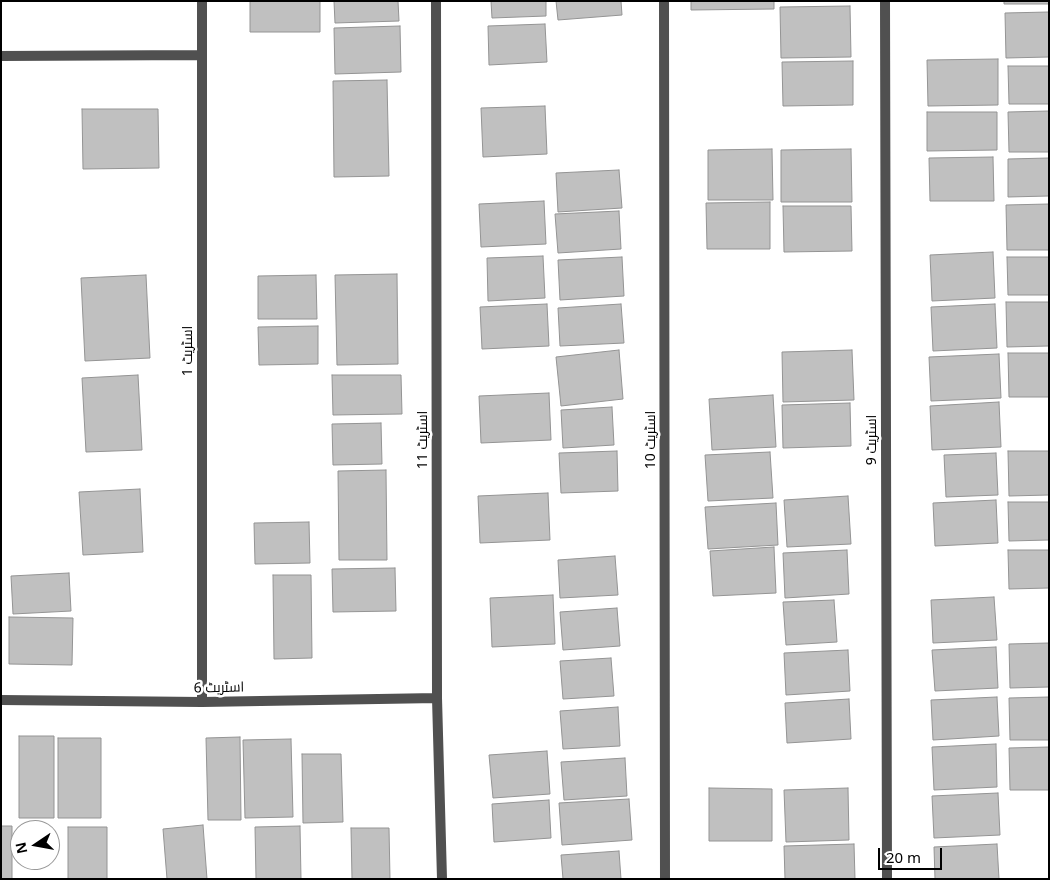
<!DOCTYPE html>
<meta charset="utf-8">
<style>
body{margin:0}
#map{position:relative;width:1050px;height:880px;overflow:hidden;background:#fff;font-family:"Noto Sans",sans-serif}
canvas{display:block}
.frame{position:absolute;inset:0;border:2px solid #000;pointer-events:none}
.north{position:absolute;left:10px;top:820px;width:50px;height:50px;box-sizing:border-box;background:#fff;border:1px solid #999;border-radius:50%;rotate:258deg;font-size:14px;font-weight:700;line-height:20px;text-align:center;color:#000}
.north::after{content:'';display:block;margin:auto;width:18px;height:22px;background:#000;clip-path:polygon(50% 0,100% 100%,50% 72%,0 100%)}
.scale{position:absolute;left:878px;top:848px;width:64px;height:22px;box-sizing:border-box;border:2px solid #000;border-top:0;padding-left:6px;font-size:15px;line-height:18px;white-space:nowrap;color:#000;-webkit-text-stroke:4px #fff;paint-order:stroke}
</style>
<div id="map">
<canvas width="1050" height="880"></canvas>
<div class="frame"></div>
<div class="north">N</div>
<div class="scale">20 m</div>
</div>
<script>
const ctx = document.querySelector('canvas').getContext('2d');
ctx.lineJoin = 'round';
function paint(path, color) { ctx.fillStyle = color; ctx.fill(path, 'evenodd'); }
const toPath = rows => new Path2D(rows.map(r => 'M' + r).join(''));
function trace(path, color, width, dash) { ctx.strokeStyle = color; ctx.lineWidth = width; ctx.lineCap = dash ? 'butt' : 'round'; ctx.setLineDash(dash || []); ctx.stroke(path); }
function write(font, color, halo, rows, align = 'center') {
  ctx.font = font + ' "Noto Sans",Cairo,sans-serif'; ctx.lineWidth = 5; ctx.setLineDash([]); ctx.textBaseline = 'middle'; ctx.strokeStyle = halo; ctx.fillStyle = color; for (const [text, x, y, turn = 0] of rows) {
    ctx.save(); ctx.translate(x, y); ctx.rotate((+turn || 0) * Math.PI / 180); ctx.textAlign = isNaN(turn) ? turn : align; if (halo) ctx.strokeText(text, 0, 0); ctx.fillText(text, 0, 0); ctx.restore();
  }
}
const building = toPath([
 [250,1,320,1,320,32,250,32,250,1],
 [334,1,398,1,399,21,335,23,334,1],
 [491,1,546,1,546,16,492,18,491,1],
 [556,1,621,1,622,15,558,20,556,1],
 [691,1,774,1,774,9,691,10,691,1],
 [1004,1,1049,1,1049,4,1004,4,1004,1],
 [850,6,851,57,781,58,780,7,850,6],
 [1049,12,1049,57,1006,58,1005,13,1049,12],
 [545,24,547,62,489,65,488,26,545,24],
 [400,26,401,72,335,74,334,28,400,26],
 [998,59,998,105,928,106,927,60,998,59],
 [853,61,853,105,783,106,782,62,853,61],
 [1008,66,1049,66,1049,104,1009,104,1008,66],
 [387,80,389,176,334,177,333,81,387,80],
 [545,106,547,154,483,157,481,108,545,106],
 [82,109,158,109,159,168,83,169,82,109],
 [1049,111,1049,152,1009,152,1008,112,1049,111],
 [927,112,997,112,997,150,927,151,927,112],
 [772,149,773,200,708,200,708,150,772,149],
 [851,149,852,202,781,202,781,150,851,149],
 [993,157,994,201,930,201,929,158,993,157],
 [1049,158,1049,196,1008,197,1008,159,1049,158],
 [619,170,622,208,558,212,556,173,619,170],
 [544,201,546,244,481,247,479,204,544,201],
 [770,202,770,249,707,249,706,203,770,202],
 [1049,204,1049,250,1007,250,1006,205,1049,204],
 [783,206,851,206,852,251,784,252,783,206],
 [619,211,621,249,558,253,555,214,619,211],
 [993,252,995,298,932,301,930,255,993,252],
 [543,256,545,298,488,301,487,258,543,256],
 [622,257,624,296,560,300,558,260,622,257],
 [1007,257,1049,257,1049,295,1008,295,1007,257],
 [397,274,398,364,337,365,335,275,397,274],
 [146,275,150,358,85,361,81,278,146,275],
 [316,275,317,319,258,319,258,276,316,275],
 [1006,302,1049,302,1049,346,1007,347,1006,302],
 [547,304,549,346,482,349,480,307,547,304],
 [621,304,624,343,560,346,558,308,621,304],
 [995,304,997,348,933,351,931,307,995,304],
 [318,326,318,364,259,365,258,327,318,326],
 [619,350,623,399,561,406,556,357,619,350],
 [852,350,854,400,783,402,782,352,852,350],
 [1008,353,1049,353,1049,397,1009,397,1008,353],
 [999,354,1001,398,931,401,929,357,999,354],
 [138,375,142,450,86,452,82,378,138,375],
 [332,375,401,375,402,414,333,415,332,375],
 [549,393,551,440,481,443,479,396,549,393],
 [773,395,776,447,712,450,709,399,773,395],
 [999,402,1001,447,932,450,930,406,999,402],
 [850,403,851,446,783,448,782,405,850,403],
 [612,407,614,445,563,448,561,410,612,407],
 [381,423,382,464,333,465,332,424,381,423],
 [617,451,618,491,561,493,559,453,617,451],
 [1008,451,1049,451,1049,495,1009,496,1008,451],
 [770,452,773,498,708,501,705,455,770,452],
 [996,453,998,495,946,497,944,455,996,453],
 [386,470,387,560,339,560,338,471,386,470],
 [140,489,143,552,83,555,79,492,140,489],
 [548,493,550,540,480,543,478,496,548,493],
 [848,496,851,544,787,547,784,500,848,496],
 [996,500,998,543,935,546,933,503,996,500],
 [1008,502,1049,502,1049,540,1009,541,1008,502],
 [776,503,778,545,708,549,705,507,776,503],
 [309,522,310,563,255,564,254,523,309,522],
 [774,547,776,593,713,596,710,551,774,547],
 [847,550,849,594,785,598,783,553,847,550],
 [1008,550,1049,550,1049,588,1009,589,1008,550],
 [615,556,618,595,560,598,558,560,615,556],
 [395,568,396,611,333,612,332,569,395,568],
 [69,573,71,611,13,614,11,576,69,573],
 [273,575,311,575,312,658,274,659,273,575],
 [553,595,555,644,492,647,490,598,553,595],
 [994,597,997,640,933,643,931,600,994,597],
 [834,600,837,642,786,645,783,602,834,600],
 [617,608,620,646,563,650,560,612,617,608],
 [9,617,73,618,72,665,9,664,9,617],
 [1049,643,1049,687,1010,688,1009,644,1049,643],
 [996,647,998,688,935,691,932,650,996,647],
 [848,650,850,691,786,695,784,653,848,650],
 [611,658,614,696,563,699,560,661,611,658],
 [997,697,999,736,933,740,931,700,997,697],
 [1049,697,1049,740,1010,740,1009,698,1049,697],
 [849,699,851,739,787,743,785,703,849,699],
 [618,707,620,746,563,749,560,711,618,707],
 [19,736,54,736,54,818,19,818,19,736],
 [240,737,241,820,208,820,206,738,240,737],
 [58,738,101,738,101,818,58,818,58,738],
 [291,739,293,817,245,818,243,740,291,739],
 [996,744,997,787,934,790,932,747,996,744],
 [1049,747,1049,790,1010,790,1009,748,1049,747],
 [547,751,550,794,493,798,489,755,547,751],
 [302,754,341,754,343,822,303,823,302,754],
 [625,758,627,796,564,800,561,762,625,758],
 [709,788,772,789,772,841,709,841,709,788],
 [848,788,849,840,786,842,784,790,848,788],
 [998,793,1000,835,934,838,932,796,998,793],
 [629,799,632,840,562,845,559,803,629,799],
 [549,800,551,838,494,842,492,804,549,800],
 [203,825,207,879,167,879,163,829,203,825],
 [1,826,12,826,12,879,1,879,1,826],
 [300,826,301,879,256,879,255,827,300,826],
 [68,827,107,827,107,879,68,879,68,827],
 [351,828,389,828,390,879,352,879,351,828],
 [854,844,855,879,785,879,784,846,854,844],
 [997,844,999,879,935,879,934,847,997,844],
 [619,851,621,879,563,879,561,855,619,851]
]);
paint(building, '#c0c0c0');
trace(building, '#949494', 1);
trace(toPath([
 [436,1,437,698,442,879],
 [664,1,665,879],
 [885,1,887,879],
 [1,56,202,55],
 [1,700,202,702,437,698],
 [202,702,202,1]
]), '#505050', 10);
write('14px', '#000', '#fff', [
 ["اسٹریٹ 1",188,351,-90],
 ["اسٹریٹ 11",423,440,-90],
 ["اسٹریٹ 10",651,440,-90],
 ["اسٹریٹ 9",872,440,-90],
 ["اسٹریٹ 6",219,688,-1]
]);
</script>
